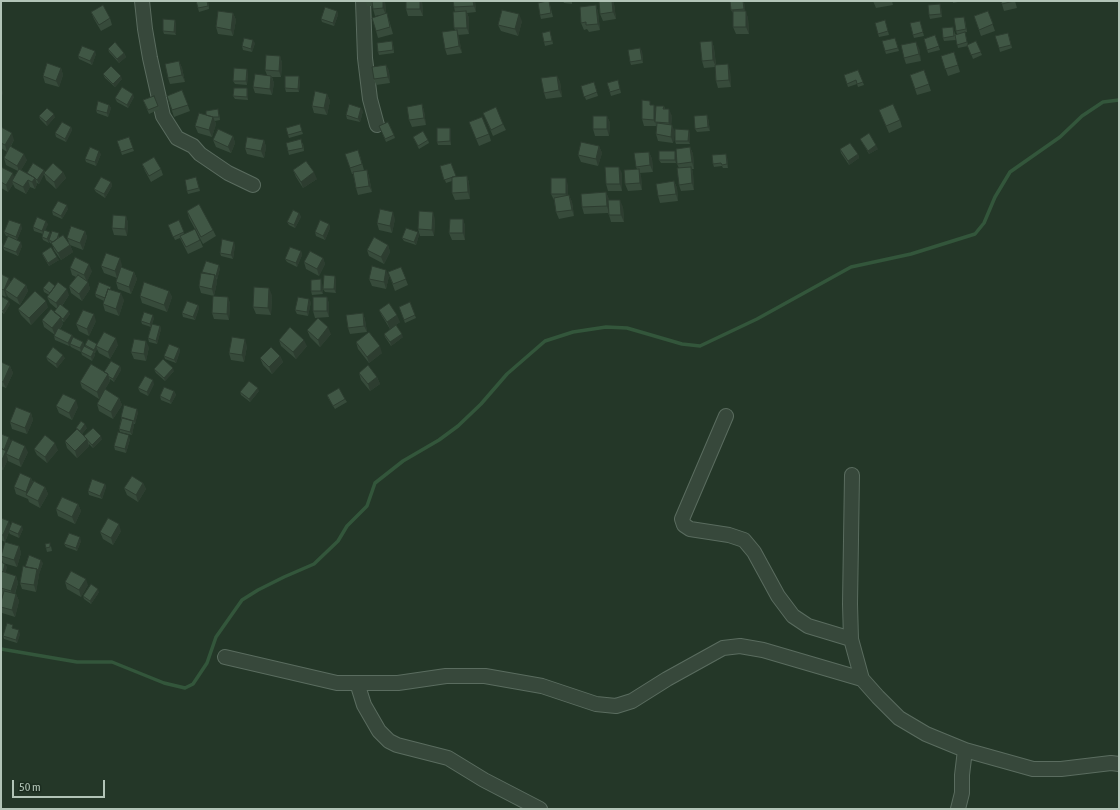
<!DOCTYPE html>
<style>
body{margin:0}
#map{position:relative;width:1120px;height:810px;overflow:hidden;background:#243728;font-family:"Asap Condensed",sans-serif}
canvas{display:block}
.frame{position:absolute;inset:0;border:2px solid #b2c4b7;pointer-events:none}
.scale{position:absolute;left:12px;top:780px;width:93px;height:18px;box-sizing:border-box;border:2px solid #b2c4b7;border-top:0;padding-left:5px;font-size:12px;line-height:14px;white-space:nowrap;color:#b2c4b7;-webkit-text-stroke:3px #1c2d20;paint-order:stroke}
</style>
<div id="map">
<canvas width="1120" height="810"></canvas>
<div class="frame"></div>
<div class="scale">50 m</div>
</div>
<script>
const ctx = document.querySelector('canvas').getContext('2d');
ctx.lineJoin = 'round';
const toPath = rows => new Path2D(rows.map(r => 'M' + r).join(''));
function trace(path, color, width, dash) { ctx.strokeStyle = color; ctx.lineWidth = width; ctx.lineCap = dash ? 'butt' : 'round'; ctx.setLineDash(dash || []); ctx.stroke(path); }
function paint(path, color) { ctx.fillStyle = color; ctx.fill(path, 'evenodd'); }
trace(toPath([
 [1,649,77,662,112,662,164,683,185,688,193,684,207,663,216,637,242,600,258,590,284,577,314,564,338,541,347,526,367,506,375,483,403,461,439,440,458,426,481,404,507,374,545,341,573,332,606,327,627,328,682,344,700,346,757,319,851,267,911,254,975,234,984,223,995,197,1010,172,1060,137,1082,116,1103,102,1119,100]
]), '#33563b', 3.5);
const minor = toPath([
 [142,1,145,29,150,58,163,116,177,138,193,146,200,154,228,173,253,185],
 [363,1,365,58,370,99,377,125],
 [726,416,682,519,684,525,690,529,729,535,744,540,754,552,778,596,793,616,808,626,851,639],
 [852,475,850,604,851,639,862,679],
 [225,657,337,683,398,683,446,676,485,676,542,686,596,704,616,706,632,701,667,679,723,648,740,646,763,650,862,679,878,697,899,718,926,734,965,750,1033,769,1061,769,1111,763,1119,764],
 [359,684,359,689,364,705,379,731,389,741,397,745,448,758,484,780,540,809],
 [958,809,962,793,962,775,965,750]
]);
trace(minor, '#5a6c5f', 16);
trace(minor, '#37483b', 14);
paint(toPath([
 [196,1,208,1,209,9,199,12],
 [365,1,385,1,386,14,389,20,393,34,378,38,376,31,380,15,375,16,373,9,373,6,367,6],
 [406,1,422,1,423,16,408,16,406,9],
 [475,1,476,12,467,13,469,18,469,34,458,35,462,53,447,55,445,49,455,30,454,28,455,12,454,7],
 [549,1,553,17,541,19,540,15],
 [563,1,572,1,572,4,564,3],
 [599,1,613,1,614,4,616,19,603,21,600,14],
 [873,1,892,1,893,5,876,8],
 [953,1,963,1,953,3],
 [1001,1,1015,1,1017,8,1004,11],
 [744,2,745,11,748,18,749,34,736,34,733,27,733,13,731,10],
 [596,5,598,12,600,30,589,32,587,29,584,30,581,23],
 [941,7,942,17,930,19,929,15],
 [337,11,338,15,334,26,322,22,321,19],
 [988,11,995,31,981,36,974,16],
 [91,12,110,18,112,25,101,31,94,19],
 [233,13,236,20,233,36,218,34,216,27],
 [885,20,889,35,879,37,878,34],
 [965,20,967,32,965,32,968,45,976,41,982,55,973,59,968,46,958,48,956,40,944,41,943,38,953,27,955,34,957,34,956,31],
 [522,21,518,36,501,31,498,25],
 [920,21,924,36,914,38,913,35],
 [176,23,176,35,164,34,163,31],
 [551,35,553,44,545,46,544,42],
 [935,35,940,50,928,53,924,39],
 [1009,36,1012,48,1000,52,999,48],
 [392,41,393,44,394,53,379,55,378,52],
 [712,41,714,48,716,65,730,71,731,87,718,88,716,81,715,67,704,68,702,61],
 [896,41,899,51,886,54,885,51],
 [255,43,252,52,243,50,242,46],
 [919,48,921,61,906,64,904,58],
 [108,49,124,53,126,57,119,63,109,52],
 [642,51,643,63,631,65,630,62],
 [954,52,960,72,948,76,941,56],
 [96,54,92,65,79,59,78,56],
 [280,56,282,63,281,77,272,77,274,83,272,95,255,93,253,87,267,75,265,70],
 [179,61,182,68,185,82,170,84,168,78],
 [386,65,389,71,390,83,376,85,374,79],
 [61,68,63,75,59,87,45,83,43,76],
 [858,70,864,85,858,87,857,84,848,87,844,75],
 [924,70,931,91,917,95,910,75],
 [248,72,247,85,235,84,233,81],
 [103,74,122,79,115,87,105,78],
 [557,76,560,82,562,97,546,99,544,93],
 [300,80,299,92,286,92,285,88],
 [618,80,621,93,611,96,607,83],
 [594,82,598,96,586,100,581,86],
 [247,88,248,92,248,100,235,99,233,96],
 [182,90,190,111,174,117,167,96],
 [327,94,330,101,327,115,314,113,312,106],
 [154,96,160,109,149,114,143,100],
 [134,97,128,108,117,102,115,98],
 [422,104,424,111,426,125,412,127,409,120],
 [109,105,111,108,108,117,97,113,96,110],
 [651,105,654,105,656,109,664,106,665,109,672,116,671,125,675,132,673,143,658,141,656,134,657,126,656,125,656,126,644,126,642,119],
 [879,110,900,120,902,127,889,133],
 [363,111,360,122,347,119,346,115],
 [219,113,220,120,215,121,216,124,212,137,198,133,195,126,206,115],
 [483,113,503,124,506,130,493,136],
 [707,115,708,118,710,131,697,132,695,129],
 [39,116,55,117,47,126,40,119],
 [607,116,610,123,609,136,595,136,593,129],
 [469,122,489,134,491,141,479,146],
 [1,127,14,140,11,146,27,160,21,170,27,173,44,170,45,172,63,172,66,178,56,189,46,180,44,174,39,184,37,183,37,184,35,189,30,187,26,194,15,188,13,184,8,192,1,188,1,167,14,177,18,171,6,165,4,158,7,152,1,148],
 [71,127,72,130,66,142,56,137,55,133],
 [301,128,303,134,289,138,288,135],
 [450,128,451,131,451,145,438,145,437,142],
 [381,130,394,135,395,138,386,142],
 [690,133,690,144,676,144,675,141],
 [233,136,235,143,231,153,216,147,213,140],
 [129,137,134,151,122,155,117,141],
 [413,137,428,140,429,143,419,149],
 [860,139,878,149,869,154,862,142],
 [264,140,266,147,264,158,247,154,245,148],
 [303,143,304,151,289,155,288,151],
 [599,146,602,153,598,166,581,162,578,155],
 [690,147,693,154,694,169,692,169,693,173,694,190,681,191,679,185,679,168,677,164],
 [840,149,858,154,859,158,849,165,841,153],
 [675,151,676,154,676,163,661,163,659,160],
 [649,152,652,159,653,172,640,173,641,176,642,190,628,191,625,184,637,169,636,167],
 [101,154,96,166,86,162,85,159],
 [360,156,364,170,367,170,369,177,372,192,358,195,356,188,353,174,352,174,350,168],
 [727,157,728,168,723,168,722,166,714,167,713,164],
 [451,163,456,177,467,176,469,183,470,199,455,200,452,193,452,181,446,183,440,166],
 [142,164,161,169,163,175,151,182,145,171],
 [293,170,317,179,303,188,296,177],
 [622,173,622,191,608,191,606,184],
 [197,180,200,191,188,194,187,191],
 [674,181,677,188,678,201,660,203,658,196],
 [111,182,112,186,105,198,96,192,94,189],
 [568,185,568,195,569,195,572,202,574,216,559,219,556,212,554,200,551,194],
 [606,192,609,200,623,207,624,222,611,222,609,215,608,213,584,214,582,207],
 [68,209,62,219,53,215,52,211],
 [187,211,213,230,216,236,203,244,189,218],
 [299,213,301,217,295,228,289,225,287,222],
 [126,216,128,223,127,236,114,235,112,228],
 [395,219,392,233,379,230,377,223],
 [435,219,434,236,420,236,418,229],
 [463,219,465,226,465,240,452,240,449,233],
 [179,220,184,234,200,240,203,247,188,254,180,238,175,240,168,225],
 [48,224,45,230,51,234,60,237,69,242,67,238,85,231,87,237,83,250,70,245,73,252,61,260,54,250,52,244,50,243,49,241,49,243,43,240,42,237,43,234,34,231,33,227],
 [329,224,330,228,325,240,316,236,315,232],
 [22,228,17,240,22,246,18,256,4,250,3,247,8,236,6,236,4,232],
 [418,232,419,235,416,245,404,241,402,238],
 [235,245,233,259,221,256,220,253],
 [388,245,390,252,384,264,369,256,367,250],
 [301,251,302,255,297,267,287,262,285,259],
 [42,253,59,260,49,266,43,256],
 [323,258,325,264,319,276,306,269,304,262],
 [122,265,121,267,134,272,137,279,131,294,118,289,116,282,117,278,104,273,101,266],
 [401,267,408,285,395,291,388,272],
 [70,268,92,271,87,281,88,282,90,289,82,301,71,293,69,286,76,277,72,275],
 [220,268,217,280,216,279,217,282,214,296,201,293,199,286,203,273,202,272],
 [1,274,11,282,26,285,28,291,20,305,8,297,7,295,6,297,1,295],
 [389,276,386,289,372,286,369,279],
 [336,279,336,293,325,292,323,289],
 [322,283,323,294,312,295,311,291],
 [55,286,69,295,62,306,70,314,64,322,62,321,63,324,60,329,72,335,73,338,83,342,84,346,82,349,86,347,85,345,97,344,118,345,110,359,99,353,97,349,95,353,94,353,95,355,92,361,82,355,81,352,71,347,70,345,69,346,55,340,54,336,55,335,44,327,42,320,54,312,57,309,50,303,47,297,49,295,44,292,43,288],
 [112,290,124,300,119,316,105,311,103,304,104,301,96,297,95,294],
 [169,291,172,297,167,312,142,303,140,296],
 [272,295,271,315,256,314,253,307],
 [1,296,10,304,4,314,1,312],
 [228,297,230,304,229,320,214,319,212,313],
 [327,297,329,304,329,317,315,318,313,311],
 [311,302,308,316,297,314,295,310],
 [410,302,416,318,405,323,399,307],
 [198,305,199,308,195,320,183,317,182,313],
 [48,307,31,325,21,315,18,309],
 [379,310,400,322,390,329,382,316],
 [363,313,365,320,367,332,350,334,348,328],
 [154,318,152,324,160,326,161,329,157,344,149,342,148,338,151,327,142,324,141,321],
 [96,321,89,336,79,331,76,324],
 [307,330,331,334,320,347,310,337],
 [384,334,403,337,391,346,385,337],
 [279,340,307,346,296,359,281,346],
 [356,342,382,353,369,363,358,349],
 [247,346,244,362,231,360,229,353],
 [149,347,146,361,134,359,131,352],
 [179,348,180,351,176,363,165,359,164,356],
 [280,356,283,362,272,374,263,365,260,358],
 [46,357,65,358,57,368,48,361],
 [1,362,10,366,13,373,6,388,1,386],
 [120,366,121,370,114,382,110,379,110,381,99,399,82,388,80,382,104,372],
 [154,369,174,371,165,381,156,373],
 [359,373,377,377,380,384,370,391,361,380],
 [154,384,148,396,140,392,138,388],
 [174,391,176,395,171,404,161,400,160,396],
 [259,391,250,402,241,395,240,392],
 [327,395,345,399,347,402,335,409,328,398],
 [119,398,122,405,113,419,99,411,97,404],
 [56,406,78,407,72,420,59,413],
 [138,412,135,424,134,424,134,425,132,435,120,432,119,429,121,419,121,417],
 [31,413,33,420,27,434,12,429,10,422],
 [76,428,87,428,82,434,84,436,102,439,93,448,89,444,89,446,77,458,67,448,65,441,76,430],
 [1,434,11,441,6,451,7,453,28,452,21,467,8,461,8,459,3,470,1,469],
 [130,439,126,453,115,450,114,446],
 [34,449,58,450,47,463,37,455],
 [31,478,33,482,45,487,48,494,40,508,29,502,28,499,16,494,14,487],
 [143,483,146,489,138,502,127,495,124,488],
 [105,484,106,487,102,499,89,495,88,491],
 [78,504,81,511,75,524,58,516,56,509],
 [1,518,11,526,23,529,19,538,10,534,9,532,5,542,19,546,21,553,17,567,3,563,1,557,5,542,1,540],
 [121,531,113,545,103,539,100,532],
 [81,541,77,551,66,547,64,544],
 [51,546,52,551,47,552,46,548],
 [1,562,7,567,5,573,16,576,18,583,15,594,16,594,19,601,15,617,2,613,1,610,1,602,3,595,1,594],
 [43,563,39,574,39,575,36,592,22,589,20,583,25,567],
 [65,582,88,585,81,597,67,589],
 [99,592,91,604,84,599,83,596],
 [14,628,14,629,20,634,17,643,4,639,3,636]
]), '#374b3b');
paint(toPath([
 [383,1,385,1,386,15,383,8],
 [420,1,422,1,423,16,420,9],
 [473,1,475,1,476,12,474,6],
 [612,1,613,1,614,4,616,19,613,12],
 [743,1,744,2,745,12,744,9],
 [940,4,941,7,942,17,941,14],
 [596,5,598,12,600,30,598,24],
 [337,11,338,15,334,26,333,23],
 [466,11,469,18,469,34,467,28],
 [746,11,748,18,749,34,746,27],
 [233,13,236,20,233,36,231,30],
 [519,14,522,21,518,36,515,29],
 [175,20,176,23,176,35,174,32],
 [457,30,459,37,462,53,459,46],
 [253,40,255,43,252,52,251,49],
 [712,41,714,48,716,67,713,60],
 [916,42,919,48,921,61,919,54],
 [640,48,642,51,643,63,642,60],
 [95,51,96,54,92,65,90,61],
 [124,53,126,57,119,63,117,59],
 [280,56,282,63,281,77,279,71],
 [179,61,182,68,185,82,182,75],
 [728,64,730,71,731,87,729,80],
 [386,65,389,71,390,83,388,77],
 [61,68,63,75,59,87,56,81],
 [247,69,248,72,247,85,246,81],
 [121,76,122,79,115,87,113,84],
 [271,76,274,83,272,95,270,89],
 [299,76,300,80,299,92,298,89],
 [557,76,560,82,562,97,559,90],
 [1,86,3,93,1,99],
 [247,88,248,92,248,100,247,97],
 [133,94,134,97,128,108,127,105],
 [327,94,330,101,327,115,324,108],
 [422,104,424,111,426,125,424,118],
 [109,105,111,108,108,117,107,113],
 [654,105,657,111,655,122,656,126,654,120],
 [361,108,363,111,360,122,358,119],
 [669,109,672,116,671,129,669,123],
 [54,114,55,117,47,126,46,122],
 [707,115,708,118,710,131,708,127],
 [607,116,610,123,609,136,607,129],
 [213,117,216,124,212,137,209,130],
 [672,125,675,132,673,143,671,137],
 [71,127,72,130,66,142,65,139],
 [450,128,451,131,451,145,450,141],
 [689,130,690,133,690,144,688,141],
 [12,133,14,140,7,152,5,145],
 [233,136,235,143,231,153,228,147],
 [264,140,266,147,264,158,261,151],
 [876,145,878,149,869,154,868,151],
 [599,146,602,153,598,166,596,159],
 [690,147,693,154,694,169,692,162],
 [99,151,101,154,96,166,95,162],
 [675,151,676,154,676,163,675,160],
 [649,152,652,159,653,172,650,165],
 [24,154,27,160,20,172,17,166],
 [726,154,727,157,728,168,727,164],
 [858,154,859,158,849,165,848,161],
 [619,167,622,173,622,191,620,184],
 [691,167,693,173,694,190,692,183],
 [639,169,641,176,642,190,640,183],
 [44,170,45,173,44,173,44,174,39,184,37,180],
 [367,170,369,177,372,192,369,186],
 [63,172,66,178,56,189,54,182],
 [314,172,317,179,303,188,301,182],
 [13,173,15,180,12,181,13,184,8,192,6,185],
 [467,176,469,183,470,199,468,192],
 [35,178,37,184,35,189,32,182],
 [566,178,568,185,568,200,566,194],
 [28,180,30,187,26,194,23,187],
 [674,181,677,188,678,201,676,194],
 [111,182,112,186,105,198,104,194],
 [606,192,609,199,609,213,607,206],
 [569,195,572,202,574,216,572,210],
 [620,200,623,207,624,222,621,215],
 [67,205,68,209,62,219,61,216],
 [393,212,395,219,392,233,390,226],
 [433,212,435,219,434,236,432,230],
 [299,213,301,217,295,228,294,225],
 [126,216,128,223,127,236,125,229],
 [463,219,465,226,465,240,463,233],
 [46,221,48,224,44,234,42,231],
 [21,224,22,228,17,240,16,237],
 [329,224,330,228,325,240,323,236],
 [85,231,87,237,83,250,80,243],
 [50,232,51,236,49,240,49,243,47,239],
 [418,232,419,235,416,245,414,242],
 [1,239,3,245,1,249],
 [21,242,22,246,18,256,16,252],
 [234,242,235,245,233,259,231,255],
 [70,245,73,252,61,260,58,253],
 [388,245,390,252,384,264,381,257],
 [301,251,302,255,297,267,296,263],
 [57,257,59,260,49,266,48,263],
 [120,258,122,265,117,278,115,271],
 [323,258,325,264,319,276,317,269],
 [89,264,92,271,87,282,84,275],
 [219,265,220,268,217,280,216,276],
 [386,270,389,276,386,289,384,282],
 [134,272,137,279,131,294,129,287],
 [215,275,217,282,214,296,212,289],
 [335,276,336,279,336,293,334,289],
 [9,278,11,284,5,290,7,295,6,297,4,290],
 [321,279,322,283,323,294,321,291],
 [88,282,90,289,82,301,79,294],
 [26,285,28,291,20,305,17,298],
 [269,288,272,295,271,315,268,308],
 [67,289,69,295,59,310,56,303],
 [169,291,172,297,167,312,164,305],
 [121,293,124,300,119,316,116,309],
 [228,297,230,304,229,320,227,314],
 [327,297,329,304,329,317,327,311],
 [309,299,311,302,308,316,307,312],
 [9,301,10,304,4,314,3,311],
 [46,301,48,307,31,325,29,318],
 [198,305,199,308,195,320,193,317],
 [69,311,70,314,64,322,63,319],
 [363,313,365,320,367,332,364,326],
 [94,314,96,321,89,336,87,329],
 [153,315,154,318,151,327,150,324],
 [397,315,400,322,390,329,387,322],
 [61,317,63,324,55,335,52,328],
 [160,326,161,329,157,344,156,341],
 [328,327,331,334,320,347,318,340],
 [402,334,403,337,391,346,390,342],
 [72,335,74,338,69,346,68,343],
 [116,338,118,345,110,359,108,352],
 [245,339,247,346,244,362,242,355],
 [304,340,307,346,296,359,293,352],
 [146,341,149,347,146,361,144,354],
 [83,342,84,346,81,352,80,348],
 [96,346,97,349,95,353,94,350],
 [380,346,382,353,369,363,367,357],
 [179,348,180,351,176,363,174,360],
 [94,351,95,355,92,361,91,357],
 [63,355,65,358,57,368,56,364],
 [280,356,283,362,272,374,269,367],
 [10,366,13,373,6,388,3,382],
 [120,366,121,370,114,382,113,379],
 [173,368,174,371,165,381,164,378],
 [108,374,110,381,99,399,97,392],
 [377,377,380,384,370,391,368,384],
 [153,380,154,384,148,396,147,392],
 [258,388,259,391,250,402,249,399],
 [174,391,176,395,171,404,170,401],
 [119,398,122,405,113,419,111,412],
 [76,400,78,407,72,420,69,413],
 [137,409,138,412,135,424,134,421],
 [31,413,33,420,27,434,25,428],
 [133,421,134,425,132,435,130,432],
 [85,424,87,428,81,435,80,431],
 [129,435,130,439,126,453,125,449],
 [101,436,102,439,93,448,92,445],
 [9,437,11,441,6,451,8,455,6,454,8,459,3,470,1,462,4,451],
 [87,439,89,446,77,458,75,451],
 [55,443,58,450,47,463,45,457],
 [25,446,28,452,21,467,19,460],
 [31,478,34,485,27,496,26,492],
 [143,483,146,489,138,502,136,495],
 [105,484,106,487,102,499,100,496],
 [45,487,48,494,40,508,38,501],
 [78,504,81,511,75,524,72,517],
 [9,521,11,527,9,530,9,532,5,542,3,535],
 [119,524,121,531,113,545,111,538],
 [22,526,23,529,19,538,18,534],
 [80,537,81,541,77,551,76,548],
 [19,546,21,553,17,567,14,560],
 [41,560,43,563,39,574,39,575,36,592,34,585,37,569],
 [5,564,7,567,4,576,2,572],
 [16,576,18,583,13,598,11,591],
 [86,579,88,585,81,597,79,590],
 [98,589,99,592,91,604,90,601],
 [16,594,19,601,15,617,12,610],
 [19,630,20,634,17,643,16,640]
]), '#2d3d30');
const building = toPath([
 [196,1,207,1,208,6,198,8,196,1],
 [372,1,383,1,383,8,373,9,372,1],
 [406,1,420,1,420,9,406,9,406,1],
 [453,1,473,1,474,6,454,7,453,1],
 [547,1,549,1,551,13,540,15,538,3,547,1],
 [599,1,612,1,613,12,600,14,599,1],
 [730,1,743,1,744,9,731,10,730,1],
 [1001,1,1014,1,1002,4,1001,1],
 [940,4,941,14,929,15,928,5,940,4],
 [103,5,110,18,99,25,91,12,103,5],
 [596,5,598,24,586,25,586,22,581,23,580,7,596,5],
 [325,7,337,11,333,23,321,19,325,7],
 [502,10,519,14,515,29,498,25,502,10],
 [218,11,233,13,231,30,216,27,218,11],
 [466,11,467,28,454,28,453,12,466,11],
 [733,11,746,11,746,27,733,27,733,11],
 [988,11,993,24,979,30,974,16,988,11],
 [387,13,390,27,376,31,372,18,387,13],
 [964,17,966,29,956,31,954,18,964,17],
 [163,19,175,20,174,32,163,31,163,19],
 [885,20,888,31,878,34,875,23,885,20],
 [920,21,923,32,913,35,910,23,920,21],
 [953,27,954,36,943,38,942,28,953,27],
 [457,30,459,46,445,49,442,32,457,30],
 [550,31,552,41,544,42,542,33,550,31],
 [965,32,967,42,957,45,955,35,965,32],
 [1008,33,1011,45,999,48,995,36,1008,33],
 [935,35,939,46,927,50,924,39,935,35],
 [244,38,253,40,251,49,242,46,244,38],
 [895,38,898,48,885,51,882,41,895,38],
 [392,41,393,50,378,52,377,43,392,41],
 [712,41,713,60,702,61,700,42,712,41],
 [976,41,981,52,971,55,967,45,976,41],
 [115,42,124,53,117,59,108,49,115,42],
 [916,42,919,54,904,58,901,45,916,42],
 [82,46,95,51,90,61,78,56,82,46],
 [640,48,642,60,630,62,628,50,640,48],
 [954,52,958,65,945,69,941,56,954,52],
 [266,55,280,56,279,71,265,70,266,55],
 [179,61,182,75,168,78,165,64,179,61],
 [47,63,61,68,56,81,43,76,47,63],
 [728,64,729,80,716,81,715,65,728,64],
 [386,65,388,77,374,79,372,67,386,65],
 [111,66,121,76,113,84,103,74,111,66],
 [234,68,247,69,246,81,233,81,234,68],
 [858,70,863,82,857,84,856,80,847,84,844,75,858,70],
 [924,70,929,84,915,89,910,75,924,70],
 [255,74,271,76,270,89,253,87,255,74],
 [285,76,299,76,298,89,285,88,285,76],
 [557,76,559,90,544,93,541,78,557,76],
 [618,80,620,89,610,92,607,83,618,80],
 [594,82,597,92,584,97,581,86,594,82],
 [122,87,133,94,127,105,115,98,122,87],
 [234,88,247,88,247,97,233,96,234,88],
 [182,90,188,105,172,110,167,96,182,90],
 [315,91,327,94,324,108,312,106,315,91],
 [154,96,158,106,148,110,143,100,154,96],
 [642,100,650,101,650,105,654,105,654,120,642,119,642,100],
 [98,101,109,105,107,113,96,110,98,101],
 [349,104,361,108,358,119,346,115,349,104],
 [422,104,424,118,409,120,407,107,422,104],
 [893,104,900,120,886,126,879,110,893,104],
 [656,106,664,106,663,109,669,109,669,123,655,122,656,106],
 [496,107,503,124,491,130,483,113,496,107],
 [47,108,54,114,46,122,39,116,47,108],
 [218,109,219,117,213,117,206,115,206,111,218,109],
 [199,113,213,117,209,130,195,126,199,113],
 [707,115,708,127,695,129,694,116,707,115],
 [593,116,607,116,607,129,593,129,593,116],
 [482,117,489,134,476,139,469,122,482,117],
 [62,122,71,127,65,139,55,133,62,122],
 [388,122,394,135,385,139,379,126,388,122],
 [657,123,672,125,671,137,656,134,657,123],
 [300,124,302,131,288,135,286,128,300,124],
 [1,127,12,133,5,145,1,143,1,127],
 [437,128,450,128,450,141,437,142,437,128],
 [218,129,233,136,228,147,213,140,218,129],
 [675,129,689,130,688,141,675,141,675,129],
 [423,131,428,140,418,146,413,137,423,131],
 [869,133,876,145,868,151,860,139,869,133],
 [129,137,133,148,121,152,117,141,129,137],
 [247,137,264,140,261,151,245,148,247,137],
 [301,139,303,148,288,151,286,143,301,139],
 [581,142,599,146,596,159,578,155,581,142],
 [850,143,858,154,848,161,840,149,850,143],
 [10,146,24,154,17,166,4,158,10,146],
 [90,147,99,151,95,162,85,159,90,147],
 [690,147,692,162,677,164,676,149,690,147],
 [358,150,362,164,350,168,345,154,358,150],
 [659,151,675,151,675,160,659,160,659,151],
 [649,152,650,165,636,167,634,153,649,152],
 [726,154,727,164,722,165,721,163,713,164,712,155,726,154],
 [154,157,161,169,149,176,142,164,154,157],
 [306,161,314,172,301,182,293,170,306,161],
 [33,163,44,170,37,180,35,178,27,173,33,163],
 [53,163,63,172,54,182,44,173,53,163],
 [451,163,456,176,444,180,440,166,451,163],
 [1,167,13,173,6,185,1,182,1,167],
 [605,167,619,167,620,184,606,184,605,167],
 [691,167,692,183,679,185,677,168,691,167],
 [19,169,35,178,32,182,28,180,23,187,12,181,19,169],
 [639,169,640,183,625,184,624,170,639,169],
 [367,170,369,186,356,188,353,172,367,170],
 [467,176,468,192,452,193,452,177,467,176],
 [101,177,111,182,104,194,94,189,101,177],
 [196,177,199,188,187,191,185,180,196,177],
 [551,178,566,178,566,194,551,194,551,178],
 [674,181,676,194,658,196,656,184,674,181],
 [606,192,607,206,582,207,581,194,606,192],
 [569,195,572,210,556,212,554,198,569,195],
 [608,200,620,200,621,215,609,215,608,200],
 [58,201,67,205,61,216,52,211,58,201],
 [199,204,213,230,201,237,187,211,199,204],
 [380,209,393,212,390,226,377,223,380,209],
 [293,210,299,213,294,225,287,222,293,210],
 [419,211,433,212,432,230,418,229,419,211],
 [113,215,126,216,125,229,112,228,113,215],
 [37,217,46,221,42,231,33,227,37,217],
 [450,219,463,219,463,233,449,233,450,219],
 [9,220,21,224,16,237,4,232,9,220],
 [179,220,184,232,173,237,168,225,179,220],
 [320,220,329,224,323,236,315,232,320,220],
 [71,226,85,231,80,243,67,238,71,226],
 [406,228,418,232,414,242,402,238,406,228],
 [195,229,200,240,186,247,180,236,195,229],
 [44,230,50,232,47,239,42,237,44,230],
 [52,231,59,233,57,239,53,242,49,240,52,231],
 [63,235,70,245,58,253,51,243,63,235],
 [8,236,21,242,16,252,3,247,8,236],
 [374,237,388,245,381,257,367,250,374,237],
 [222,239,234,242,231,255,220,253,222,239],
 [51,247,57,257,48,263,42,253,51,247],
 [290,247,301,251,296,263,285,259,290,247],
 [310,251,323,258,317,269,304,262,310,251],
 [106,253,120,258,115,271,101,266,106,253],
 [75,257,89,264,84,275,70,268,75,257],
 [206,261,219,265,216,276,214,276,215,275,202,272,206,261],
 [372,266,386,270,384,282,369,279,372,266],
 [121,267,134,272,129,287,116,282,121,267],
 [401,267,406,279,393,284,388,272,401,267],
 [201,273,215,275,212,289,199,286,201,273],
 [1,274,9,278,4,290,1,289,1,274],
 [78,275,88,282,79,294,69,286,78,275],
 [324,275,335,276,334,289,323,289,324,275],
 [14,277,26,285,17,298,5,290,14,277],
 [321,279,321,291,311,291,311,280,321,279],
 [49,281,55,286,50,293,43,288,49,281],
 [58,282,67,289,56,303,47,297,58,282],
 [99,282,111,287,110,290,108,289,105,298,95,294,99,282],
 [144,282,169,291,164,305,140,296,144,282],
 [254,287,269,288,268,308,253,307,254,287],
 [108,289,121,293,116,309,103,304,108,289],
 [35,291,46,301,29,318,18,309,35,291],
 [1,296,9,301,3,311,1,309,1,296],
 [213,296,228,297,227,314,212,313,213,296],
 [298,297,309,299,307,312,295,310,298,297],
 [313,297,327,297,327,311,313,311,313,297],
 [187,301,198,305,193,317,182,313,187,301],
 [410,302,415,315,404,320,399,307,410,302],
 [389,303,397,315,387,322,379,310,389,303],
 [60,304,69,311,63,319,54,312,60,304],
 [51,309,61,317,52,328,42,320,51,309],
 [83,310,94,314,87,329,76,324,83,310],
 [144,312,153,315,150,324,141,321,144,312],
 [363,313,364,326,348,328,346,315,363,313],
 [318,318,328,327,318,340,307,330,318,318],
 [152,324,160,326,156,341,148,338,152,324],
 [396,325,402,334,390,342,384,334,396,325],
 [290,327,304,340,293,352,279,340,290,327],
 [58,328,72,335,68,343,54,336,58,328],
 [104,332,116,338,108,352,96,346,104,332],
 [369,332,380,346,367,357,356,342,369,332],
 [73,337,83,342,80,348,70,344,73,337],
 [232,337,245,339,242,355,229,353,232,337],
 [88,339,97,344,94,350,85,345,88,339],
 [134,339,146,341,144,354,131,352,134,339],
 [169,344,179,348,174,360,164,356,169,344],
 [84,346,94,351,91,357,81,352,84,346],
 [53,347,63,355,56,364,46,357,53,347],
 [271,347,280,356,269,367,260,358,271,347],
 [163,359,173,368,164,378,154,369,163,359],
 [111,361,120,366,113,379,108,376,108,374,104,372,111,361],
 [1,362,10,366,3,382,1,381,1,362],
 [91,364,108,374,97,392,80,382,91,364],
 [368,365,377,377,368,384,359,373,368,365],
 [145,376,153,380,147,392,138,388,145,376],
 [249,381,258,388,249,399,240,392,249,381],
 [164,387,174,391,170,401,160,396,164,387],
 [339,388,345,399,333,406,327,395,339,388],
 [105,389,119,398,111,412,97,404,105,389],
 [63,394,76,400,69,413,56,406,63,394],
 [124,405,137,409,134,421,121,417,124,405],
 [16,407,31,413,25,428,10,422,16,407],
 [122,418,133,421,130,432,119,429,122,418],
 [81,421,85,424,80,431,76,428,81,421],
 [93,428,101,436,92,445,84,436,93,428],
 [77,429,87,439,75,451,65,441,77,429],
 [118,432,129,435,125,449,114,446,118,432],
 [1,434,9,437,4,450,1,448,1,434],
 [45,435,55,443,45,457,34,449,45,435],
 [12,440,25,446,19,460,6,454,12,440],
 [1,448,6,451,1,462,1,448],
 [20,473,31,478,26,492,14,487,20,473],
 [132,476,143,483,136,495,124,488,132,476],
 [92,479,105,484,100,496,88,491,92,479],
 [34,481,45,487,38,501,26,495,34,481],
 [62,497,78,504,72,517,56,509,62,497],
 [1,518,9,521,3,535,1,535,1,518],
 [108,518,119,524,111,538,100,532,108,518],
 [12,522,22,526,18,534,9,530,12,522],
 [69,533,80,537,76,548,64,544,69,533],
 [5,542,19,546,14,560,1,556,5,542],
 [50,543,50,547,46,548,45,544,50,543],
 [29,555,41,560,38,571,37,569,25,567,29,555],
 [1,562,5,564,3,572,1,571,1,562],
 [23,566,37,569,34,585,20,583,23,566],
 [1,571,16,576,11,591,1,588,1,571],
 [71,571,86,579,79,590,65,582,71,571],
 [91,584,98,589,90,601,83,596,91,584],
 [4,591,16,594,12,610,1,607,1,602,4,591],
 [7,623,13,625,12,628,19,630,16,640,3,636,7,623]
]);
paint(building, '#405745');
trace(building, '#2d3d30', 1);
</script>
